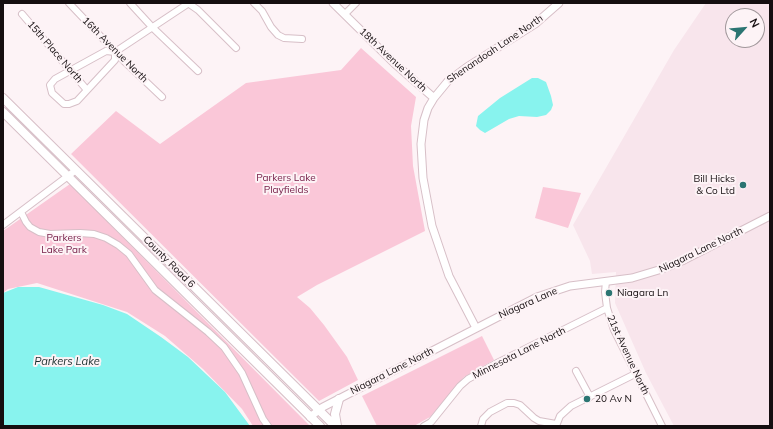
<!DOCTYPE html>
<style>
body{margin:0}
#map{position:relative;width:773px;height:429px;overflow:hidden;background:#fdf3f6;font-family:Mulish,sans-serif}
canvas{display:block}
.frame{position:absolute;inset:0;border:4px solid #150e10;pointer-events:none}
.north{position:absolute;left:725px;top:8px;width:40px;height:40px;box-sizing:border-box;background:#fdf3f6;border:1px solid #a0979a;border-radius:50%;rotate:63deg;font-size:11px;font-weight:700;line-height:16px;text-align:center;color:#150e10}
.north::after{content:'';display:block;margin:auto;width:14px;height:18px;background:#2b7572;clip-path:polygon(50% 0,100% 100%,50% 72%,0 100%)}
</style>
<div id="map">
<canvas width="773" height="429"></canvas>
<div class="frame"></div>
<div class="north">N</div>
</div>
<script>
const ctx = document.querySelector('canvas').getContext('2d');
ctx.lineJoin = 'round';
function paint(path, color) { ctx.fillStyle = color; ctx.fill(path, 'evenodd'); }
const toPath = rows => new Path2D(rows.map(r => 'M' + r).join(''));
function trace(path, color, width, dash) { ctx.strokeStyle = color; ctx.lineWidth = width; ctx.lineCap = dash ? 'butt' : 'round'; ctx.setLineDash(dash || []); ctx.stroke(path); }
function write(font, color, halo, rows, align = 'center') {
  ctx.font = font + ' Mulish,sans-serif'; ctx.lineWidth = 4; ctx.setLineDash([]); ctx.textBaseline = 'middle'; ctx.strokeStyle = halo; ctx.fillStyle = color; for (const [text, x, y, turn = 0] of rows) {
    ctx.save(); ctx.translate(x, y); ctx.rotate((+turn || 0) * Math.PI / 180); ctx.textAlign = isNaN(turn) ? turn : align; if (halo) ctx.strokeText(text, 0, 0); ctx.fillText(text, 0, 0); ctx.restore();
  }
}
paint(toPath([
 [706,3,770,3,770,426,674,426,646,373,615,303,616,272,592,274,590,261,573,225,674,50],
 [733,16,757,16,757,40,733,40]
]), '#f8e5ec');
paint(toPath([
 [361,48,416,97,411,126,413,166,425,231,317,285,297,297,310,308,324,325,347,357,358,380,319,401,71,154,116,111,160,144,246,83,341,70],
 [70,184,310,426,253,426,242,409,203,369,165,336,127,312,37,283,8,289,3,293,3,231],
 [543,187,581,193,568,228,535,218],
 [482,336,494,360,464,377,430,417,414,426,377,426,362,396]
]), '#fac7d8');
paint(toPath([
 [532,78,538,78,546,82,551,96,553,105,551,110,546,115,537,117,519,116,509,119,485,133,480,130,476,126,478,116,500,98],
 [18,287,39,287,103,305,127,314,161,337,188,357,225,392,250,426,3,426,3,293]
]), '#88f3ee');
const minor = toPath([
 [69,3,124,61,162,97],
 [130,3,152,27,198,71],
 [188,3,198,10,236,48],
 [254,3,262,11,271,27,278,35,284,38,302,39],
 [22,14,87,90],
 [345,14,356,3],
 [106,51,115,52,115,60,77,101,69,104,64,104,52,93,50,85,55,79,106,51],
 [115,52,189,3],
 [21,212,26,222,30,227,39,232,50,234,80,233,94,234,106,238,118,245,129,254,155,290,208,332,224,347,242,373,263,419,268,426],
 [3,225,76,170],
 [606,281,605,292,607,308,614,330,662,426],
 [576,371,590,397],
 [424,426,431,422,460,386,468,379,499,362,607,308],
 [481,426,483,419,490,412,507,403,514,403,520,405,534,418,539,421,556,424],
 [556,426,560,416,571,406,635,374]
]);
const tertiary = toPath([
 [333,3,394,63,434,98],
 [476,328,449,276,432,226,423,178,421,144,424,120,428,108,434,98,448,81,467,67,535,24,559,3],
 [310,417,323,407,537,297,570,286,632,278,662,269,684,260,770,216]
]);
const secondary = toPath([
 [3,98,335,426],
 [3,112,320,426],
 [337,426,335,414,339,399]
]);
trace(minor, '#d7bfc7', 8);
trace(tertiary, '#d7bfc7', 9);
trace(secondary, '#d7bfc7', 10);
trace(minor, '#fff', 6);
trace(tertiary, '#fff', 7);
trace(secondary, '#fff', 8);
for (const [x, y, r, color] of [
 [743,185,4,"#2b7572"],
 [609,293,4,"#2b7572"],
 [587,399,4,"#2b7572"]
]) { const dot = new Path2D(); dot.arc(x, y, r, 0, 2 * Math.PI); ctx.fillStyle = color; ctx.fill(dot); trace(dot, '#fdf3f6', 1.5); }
write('10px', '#150e10', '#fdf3f6', [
 ["Shenandoah Lane North",495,49,-34],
 ["16th Avenue North",115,50,45],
 ["15th Place North",55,52,49],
 ["18th Avenue North",393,60,43],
 ["Niagara Lane North",701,250,-26],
 ["County Road 6",169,262,45],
 ["Niagara Lane",528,303,-24],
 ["Minnesota Lane North",519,353,-27],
 ["21st Avenue North",628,355,65],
 ["Niagara Lane North",392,371,-27]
]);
write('10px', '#721944', '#fdf3f6', [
 ["Parkers Lake",286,178],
 ["Playfields",286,190],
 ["Parkers",64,238],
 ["Lake Park",64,250]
]);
write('10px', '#150e10', '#fdf3f6', [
 ["Bill Hicks",735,179,"right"],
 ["& Co Ltd",735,191,"right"],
 ["Niagara Ln",617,293],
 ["20 Av N",595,399]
], 'left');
write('italic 11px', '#1a2e2d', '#fdf3f6', [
 ["Parkers Lake",67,362]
]);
</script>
